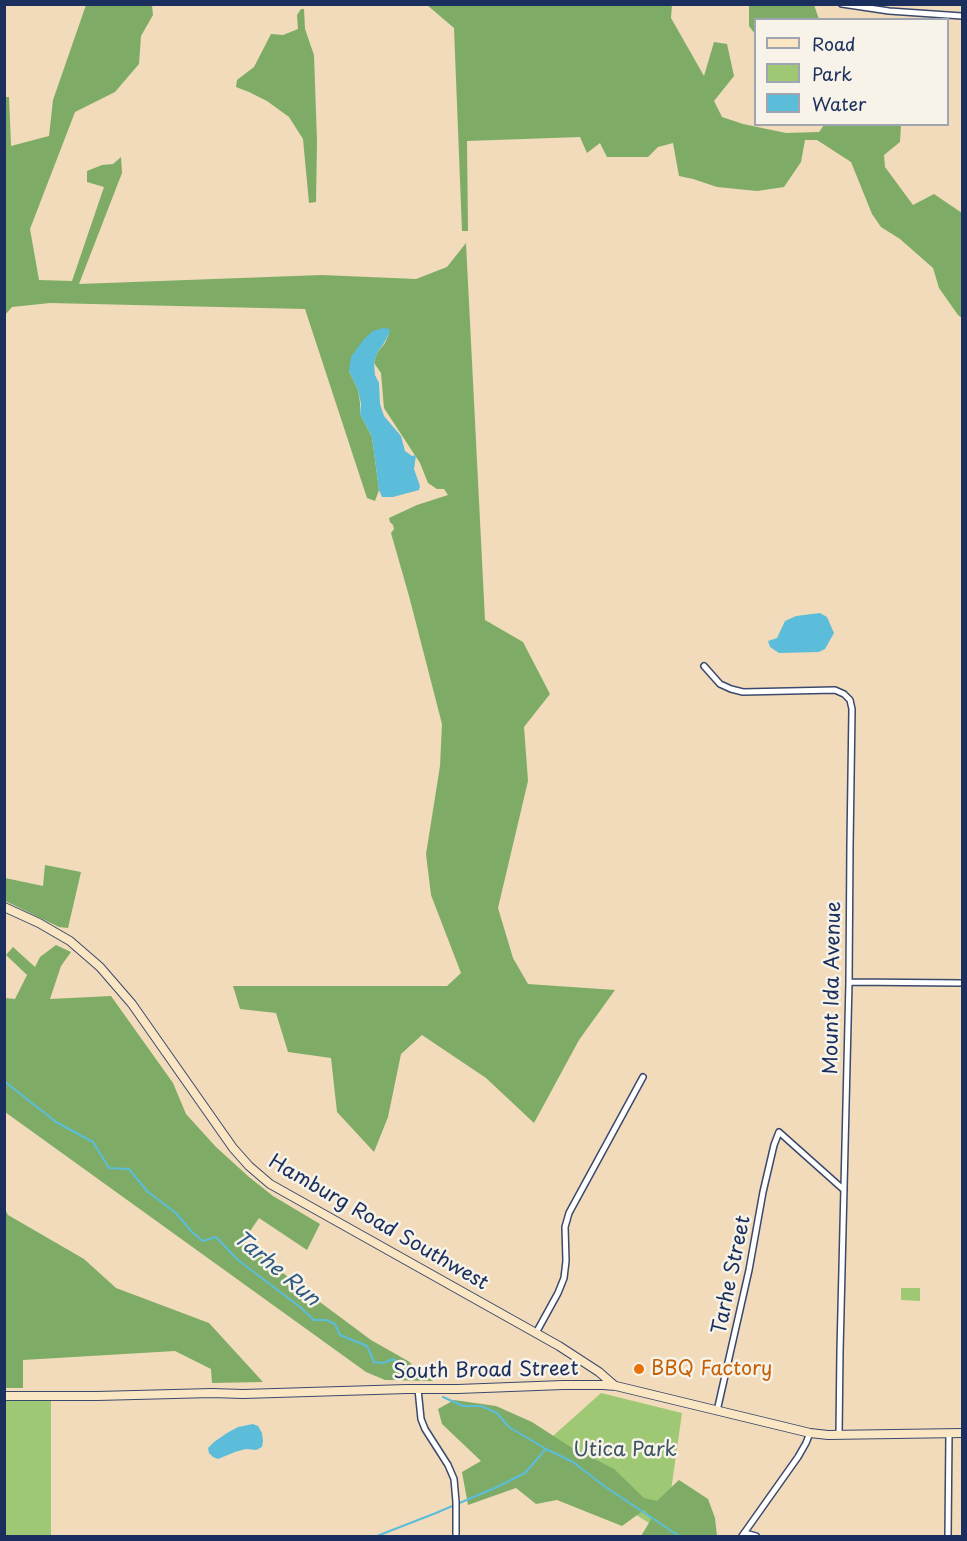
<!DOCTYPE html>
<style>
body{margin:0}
#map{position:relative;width:967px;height:1541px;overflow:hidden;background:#f1dbba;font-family:"Playpen Sans",sans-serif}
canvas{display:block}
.frame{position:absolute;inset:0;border:6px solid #1b2f5e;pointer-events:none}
.legend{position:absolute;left:754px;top:18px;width:195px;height:108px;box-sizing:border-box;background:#f7f3e8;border:2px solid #9fa5b1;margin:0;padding:8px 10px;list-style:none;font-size:18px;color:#1b2f5e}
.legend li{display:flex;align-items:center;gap:12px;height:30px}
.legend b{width:30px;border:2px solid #9fa5b1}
</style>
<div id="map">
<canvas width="967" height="1541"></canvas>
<div class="frame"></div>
<ul class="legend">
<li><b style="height:8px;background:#fbe6c4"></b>Road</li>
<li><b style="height:16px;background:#9ec874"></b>Park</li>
<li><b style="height:16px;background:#5bbdda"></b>Water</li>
</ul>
</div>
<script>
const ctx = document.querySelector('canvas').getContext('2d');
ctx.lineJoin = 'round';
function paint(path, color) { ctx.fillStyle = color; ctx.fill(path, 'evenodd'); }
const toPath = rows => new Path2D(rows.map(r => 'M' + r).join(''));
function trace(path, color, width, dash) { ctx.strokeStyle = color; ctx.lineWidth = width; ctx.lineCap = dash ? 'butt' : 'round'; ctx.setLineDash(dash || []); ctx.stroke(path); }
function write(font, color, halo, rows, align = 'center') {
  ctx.font = font + ' "Playpen Sans",sans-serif'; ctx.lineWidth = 5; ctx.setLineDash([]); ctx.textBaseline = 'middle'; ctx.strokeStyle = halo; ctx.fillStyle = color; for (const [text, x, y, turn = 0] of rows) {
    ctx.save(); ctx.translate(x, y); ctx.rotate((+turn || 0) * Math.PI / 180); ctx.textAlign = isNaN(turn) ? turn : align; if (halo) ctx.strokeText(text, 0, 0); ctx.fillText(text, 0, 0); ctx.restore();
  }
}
paint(toPath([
 [901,1288,920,1288,920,1301,901,1300],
 [601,1393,682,1413,665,1533,535,1452],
 [51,1400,51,1536,5,1536,5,1401]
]), '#9ec874');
paint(toPath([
 [86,5,152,5,153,15,141,36,139,64,115,92,75,112,30,229,39,280,72,281,104,187,87,182,87,171,102,165,113,164,121,157,122,173,79,284,322,275,416,279,447,267,466,243,485,620,523,642,550,694,524,727,528,781,498,908,513,958,528,984,615,990,579,1040,534,1123,486,1078,422,1035,401,1054,388,1117,374,1152,337,1112,331,1058,288,1052,276,1013,240,1009,233,986,447,986,461,973,431,895,426,854,440,766,442,724,409,596,391,533,394,529,393,525,390,522,389,518,417,505,448,495,444,489,437,489,428,483,420,463,384,408,381,373,374,363,377,353,385,343,389,334,349,371,358,390,360,403,360,414,372,437,379,490,375,501,367,498,305,309,50,303,12,307,5,315,5,97,9,97,11,146,49,136,53,100],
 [427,5,672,5,671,18,704,76,714,42,727,44,734,76,714,101,722,117,743,124,786,133,819,132,824,125,901,125,900,142,884,155,885,167,913,205,934,194,962,213,962,318,958,315,939,288,933,268,900,239,881,227,872,214,851,162,817,140,805,140,801,162,784,187,757,191,717,187,693,179,679,176,673,143,658,147,648,157,607,157,600,143,587,153,580,137,467,141,468,231,462,231,454,28],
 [749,5,814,5,819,19,756,20,755,34,749,26],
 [301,9,304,9,305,29,314,55,317,141,316,202,309,203,303,139,289,117,267,101,249,92,236,87,237,80,254,67,271,34,283,35,298,29,297,15],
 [45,865,81,872,68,928,59,927,5,901,5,878,43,886],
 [56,945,71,952,61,966,50,999,111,996,173,1083,186,1114,216,1147,249,1177,273,1196,320,1224,307,1250,259,1218,244,1240,301,1288,371,1340,408,1361,433,1381,385,1380,366,1372,5,1112,5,998,15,999,27,975,6,955,13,947,35,967,40,957],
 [4,1207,8,1215,84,1259,116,1288,209,1323,263,1382,212,1383,211,1369,175,1351,23,1360,23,1388,5,1388],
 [454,1400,496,1406,532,1422,569,1446,614,1469,644,1498,657,1501,679,1480,708,1499,715,1518,717,1536,641,1536,652,1518,644,1510,622,1526,557,1500,536,1504,516,1488,468,1505,462,1472,481,1461,442,1424,438,1409]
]), '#7eac66');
paint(toPath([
 [383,328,390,329,389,334,384,343,377,353,374,363,375,375,379,383,380,404,384,416,401,436,405,451,412,456,416,455,414,469,420,486,419,490,393,497,382,497,379,490,372,437,360,414,361,404,358,390,349,371,351,357,364,339,373,331],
 [820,613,827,617,834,633,825,649,819,652,779,653,770,647,768,641,777,638,785,621,796,616],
 [253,1424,258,1426,262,1433,263,1441,262,1447,256,1450,246,1449,235,1452,218,1459,213,1457,209,1453,208,1448,214,1442,227,1433,238,1427]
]), '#5bbdda');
trace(toPath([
 [4,1081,56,1122,93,1142,109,1168,129,1169,148,1192,176,1213,192,1232,203,1241,216,1237,238,1260,300,1307,314,1320,326,1320,335,1324,340,1335,367,1346,374,1362,383,1363,394,1359,401,1370,422,1379],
 [443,1397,463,1406,481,1406,497,1413,509,1427,546,1449,573,1462,604,1486,679,1536],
 [377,1536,436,1513,497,1487,525,1473,545,1450]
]), '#5bbdda', 2);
const street = toPath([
 [842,4,889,11,962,16],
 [704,666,720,684,731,689,743,692,835,690,844,694,850,700,852,709,850,845,849,982,840,1351,839,1435],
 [849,982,962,983],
 [536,1333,558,1293,564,1278,566,1261,565,1227,569,1213,643,1077],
 [418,1389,421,1419,425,1429,448,1465,454,1479,456,1502,456,1536],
 [717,1411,749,1270,763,1192,774,1145,779,1132,844,1190],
 [745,1533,756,1536],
 [742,1536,798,1457,806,1443,810,1433],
 [948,1536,949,1433]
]);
const secondary = toPath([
 [4,907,39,923,70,941,100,967,132,1004,233,1148,249,1166,270,1184,559,1346,599,1372,615,1386],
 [4,1396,97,1396,212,1393,243,1394,407,1389,458,1389,563,1385,603,1385,616,1386,810,1433,828,1435,962,1433]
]);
trace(street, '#3b496c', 8);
trace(secondary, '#3b496c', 10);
trace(street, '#fff', 5);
trace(secondary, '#fbe6c4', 8);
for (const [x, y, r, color] of [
 [639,1369,6,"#e8710a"]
]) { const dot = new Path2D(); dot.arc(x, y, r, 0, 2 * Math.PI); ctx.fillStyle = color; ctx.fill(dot); trace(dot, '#f7f3e8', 2); }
write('20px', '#1b2f5e', '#f7f3e8', [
 ["Mount Ida Avenue",833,988,-89],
 ["Hamburg Road Southwest",378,1223,30],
 ["Tarhe Street",732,1275,-78],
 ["South Broad Street",486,1371,-1]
]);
write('20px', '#c56008', '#f7f3e8', [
 ["BBQ Factory",651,1369]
], 'left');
write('20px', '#3c5564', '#f7f3e8', [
 ["Utica Park",625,1450]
]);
write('italic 21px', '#2e5a83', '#f7f3e8', [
 ["Tarhe Run",276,1269,40]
]);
</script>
